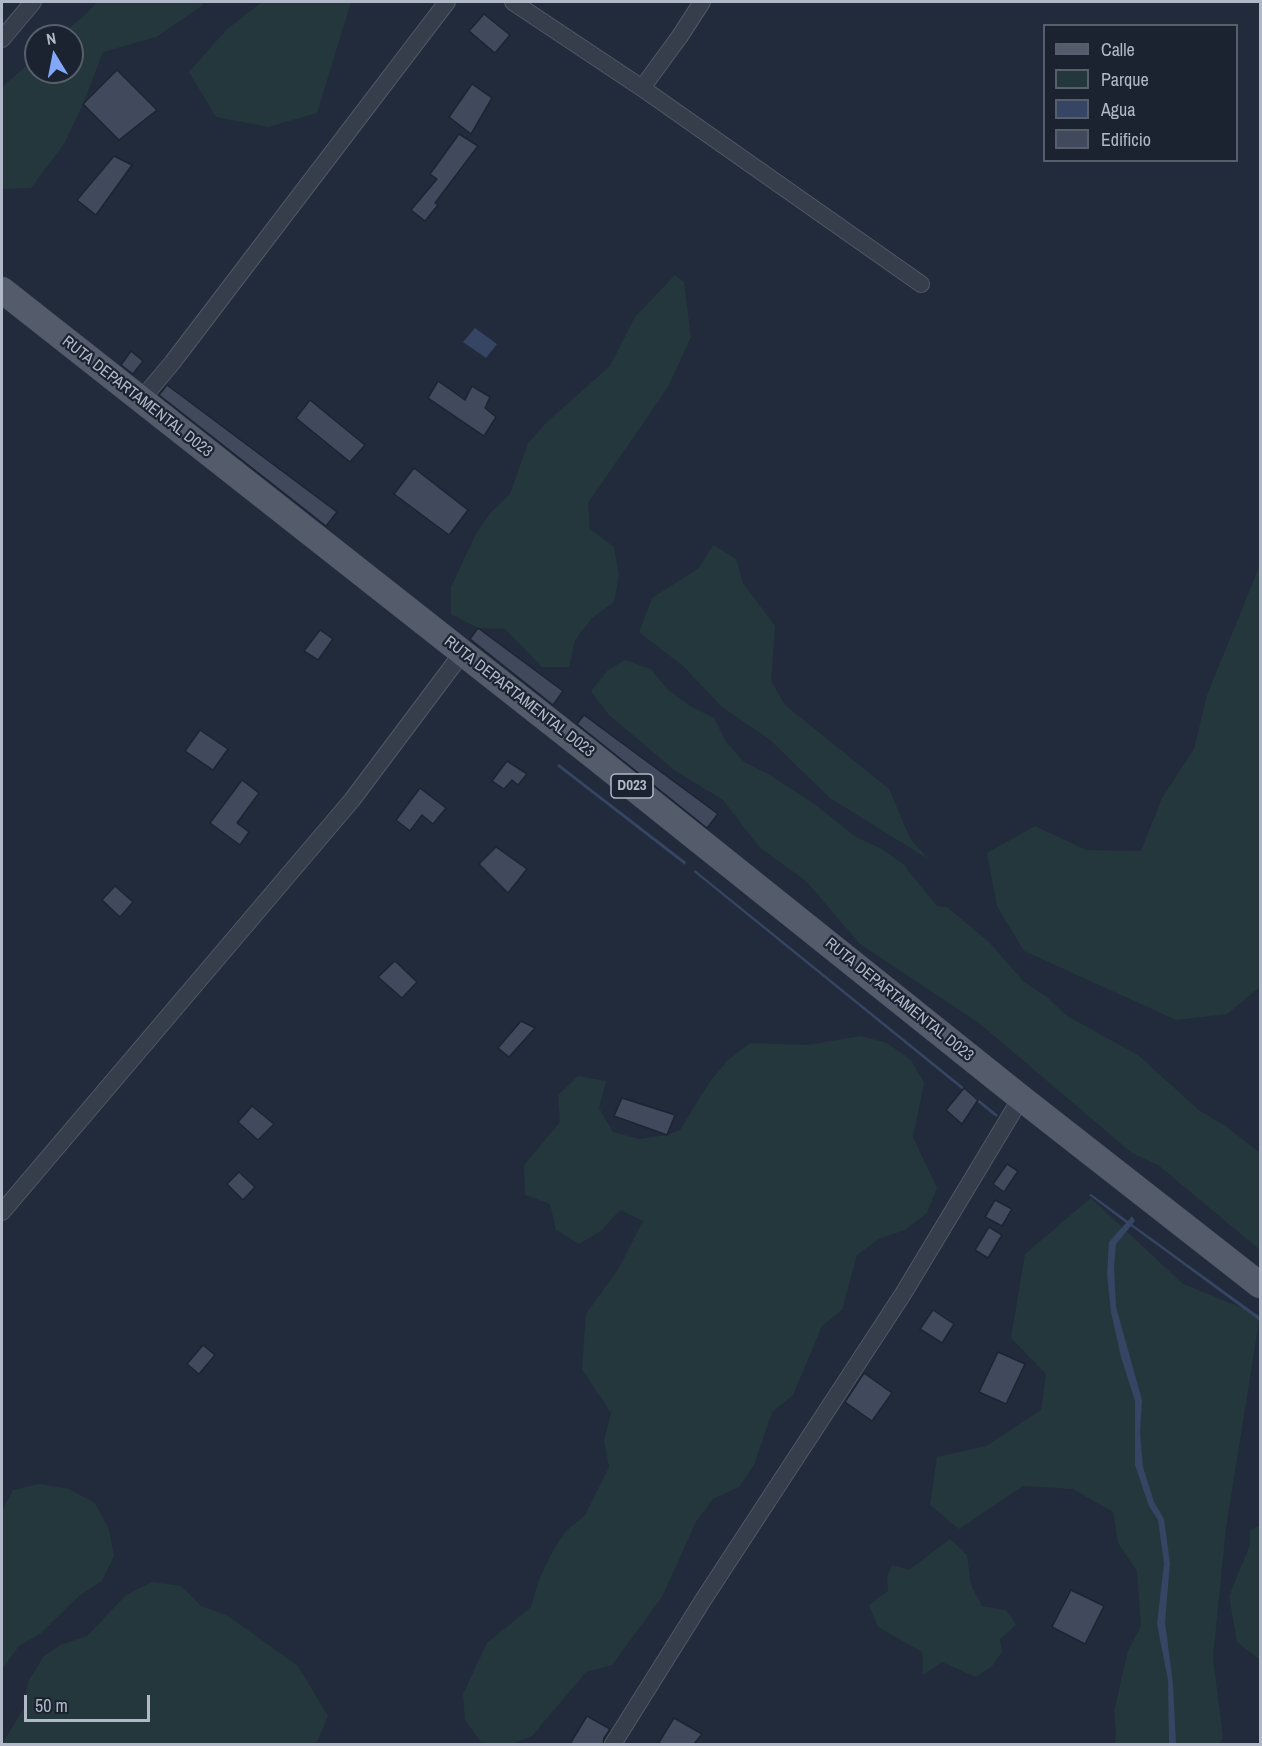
<!DOCTYPE html>
<style>
body{margin:0}
#map{position:relative;width:1262px;height:1746px;overflow:hidden;background:#222b3b;font-family:"Archivo Narrow",sans-serif}
canvas{display:block}
.frame{position:absolute;inset:0;border:3px solid #b1b8c7;pointer-events:none}
.legend{position:absolute;left:1043px;top:24px;width:195px;height:138px;box-sizing:border-box;background:#1b2230;border:2px solid #575e6c;margin:0;padding:8px 10px;list-style:none;font-size:18px;color:#b1b8c7}
.legend li{display:flex;align-items:center;gap:12px;height:30px}
.legend b{width:30px;border:2px solid #575e6c}
.north{position:absolute;left:24px;top:24px;width:60px;height:60px;box-sizing:border-box;background:#1b2230;border:2px solid #575e6c;border-radius:50%;rotate:350deg;font-size:16px;font-weight:700;line-height:24px;text-align:center;color:#b1b8c7}
.north::after{content:'';display:block;margin:auto;width:21px;height:27px;background:#84a8f9;clip-path:polygon(50% 0,100% 100%,50% 72%,0 100%)}
.scale{position:absolute;left:24px;top:1695px;width:126px;height:27px;box-sizing:border-box;border:3px solid #b1b8c7;border-top:0;padding-left:8px;font-size:18px;line-height:21px;white-space:nowrap;color:#b1b8c7;-webkit-text-stroke:4px #1b2230;paint-order:stroke}
</style>
<div id="map">
<canvas width="1262" height="1746"></canvas>
<div class="frame"></div>
<ul class="legend">
<li><b style="height:8px;background:#545c6b"></b>Calle</li>
<li><b style="height:16px;background:#24373c"></b>Parque</li>
<li><b style="height:16px;background:#354563"></b>Agua</li>
<li><b style="height:16px;background:#414a5d"></b>Edificio</li>
</ul>
<div class="north">N</div>
<div class="scale">50 m</div>
</div>
<script>
const ctx = document.querySelector('canvas').getContext('2d');
ctx.lineJoin = 'round';
function fillPath(path, color) { ctx.fillStyle = color; ctx.fill(path, 'evenodd'); }
const shape = rows => new Path2D(rows.map(r => 'M' + r).join(''));
function strokePath(path, color, width, dash) { ctx.strokeStyle = color; ctx.lineWidth = width; ctx.lineCap = dash ? 'butt' : 'round'; ctx.setLineDash(dash || []); ctx.stroke(path); }
function drawText(font, color, halo, rows, align = 'center') {
  ctx.font = font + ' "Archivo Narrow",sans-serif'; ctx.lineWidth = 4.5; ctx.setLineDash([]); ctx.textBaseline = 'middle'; ctx.strokeStyle = halo; ctx.fillStyle = color; for (const [text, x, y, turn = 0] of rows) {
    ctx.save(); ctx.translate(x, y); ctx.rotate((+turn || 0) * Math.PI / 180); ctx.textAlign = isNaN(turn) ? turn : align; if (halo) ctx.strokeText(text, 0, 0); ctx.fillText(text, 0, 0); ctx.restore();
  }
}
const green = shape([
 [97,2,205,2,200,7,156,37,103,52,83,104,64,144,31,188,2,189,2,87,36,57,36,72,72,72,72,36,60,36,86,14],
 [262,2,351,2,317,113,268,127,216,117,189,72,226,30],
 [675,275,684,282,691,337,668,387,588,503,590,529,614,547,619,575,614,602,592,618,575,640,569,667,542,667,505,629,478,628,451,614,451,587,475,536,490,513,510,494,528,443,547,422,610,366,635,317],
 [713,545,736,559,743,583,775,626,771,681,785,705,889,789,910,838,928,859,830,798,769,739,722,707,683,666,639,632,652,598,699,568],
 [1260,565,1260,987,1227,1014,1176,1020,1024,951,997,906,987,853,1035,826,1086,850,1141,851,1162,798,1194,749,1207,695],
 [625,660,651,669,668,690,690,706,714,718,726,742,744,762,768,774,813,803,856,837,880,848,903,864,937,906,947,907,989,942,1024,982,1047,997,1067,1016,1138,1055,1200,1111,1224,1125,1260,1153,1260,1250,1158,1165,1132,1153,979,1023,860,944,806,881,759,847,723,800,674,770,608,714,591,691,608,670],
 [861,1036,887,1043,911,1060,924,1083,913,1137,937,1188,927,1213,905,1230,879,1239,857,1255,842,1310,822,1326,793,1395,772,1412,754,1465,739,1487,713,1499,696,1522,662,1597,612,1665,586,1672,532,1736,512,1744,496,1744,481,1742,465,1720,463,1694,487,1643,531,1607,539,1580,550,1556,565,1532,585,1515,609,1467,604,1441,611,1413,582,1369,586,1314,619,1268,643,1221,620,1210,601,1231,579,1244,556,1230,550,1204,525,1195,524,1165,560,1122,558,1095,578,1076,606,1081,599,1108,613,1132,639,1139,667,1135,680,1130,709,1083,727,1061,750,1043,807,1045],
 [1091,1198,1183,1284,1260,1315,1226,1528,1213,1658,1223,1737,1220,1744,1115,1744,1116,1730,1114,1711,1128,1651,1141,1626,1137,1571,1118,1543,1113,1512,1073,1489,1023,1486,959,1529,930,1505,937,1457,986,1446,1041,1410,1046,1374,1011,1338,1025,1254],
 [39,1484,69,1489,95,1503,109,1529,114,1556,102,1581,80,1595,41,1633,19,1646,3,1668,2,1674,2,1511,13,1490],
 [1260,1525,1260,1660,1237,1642,1229,1596,1250,1545,1250,1531],
 [950,1539,967,1555,971,1585,982,1606,1006,1610,1016,1625,1000,1639,1002,1652,992,1666,976,1677,942,1662,923,1675,922,1652,878,1627,869,1605,888,1591,887,1577,892,1565,909,1570],
 [152,1582,181,1586,201,1606,228,1616,298,1666,328,1716,317,1742,307,1744,2,1744,24,1708,28,1682,43,1657,60,1645,87,1636,126,1595]
]);
const water = shape([
 [475,328,497,344,486,358,463,342],
 [559,764,686,862,685,865,557,766],
 [695,870,998,1115,996,1117,694,872],
 [1091,1194,1128,1221,1132,1216,1135,1221,1132,1224,1260,1317,1260,1321,1131,1226,1116,1244,1114,1267,1116,1307,1142,1400,1140,1433,1143,1467,1154,1502,1164,1519,1170,1563,1165,1622,1173,1684,1176,1744,1169,1744,1168,1680,1157,1624,1164,1563,1158,1520,1149,1506,1135,1465,1135,1401,1121,1357,1111,1312,1107,1274,1109,1242,1126,1223,1089,1195]
]);
const building = shape([
 [484,14,510,35,495,53,469,31,484,14],
 [117,70,157,110,119,140,83,104,117,70],
 [472,84,492,98,471,134,449,117,472,84],
 [459,134,478,146,435,203,438,205,425,221,411,210,437,179,430,174,459,134],
 [114,156,132,165,96,215,77,200,114,156],
 [131,351,143,361,133,374,121,365,131,351],
 [438,381,465,400,472,386,490,397,485,408,496,417,484,436,428,398,438,381],
 [167,385,337,512,326,526,159,395,167,385],
 [310,400,365,445,350,462,296,418,310,400],
 [414,468,468,510,449,535,394,494,414,468],
 [478,628,563,691,553,705,470,639,478,628],
 [320,630,333,639,318,660,304,651,320,630],
 [584,715,718,814,707,828,577,724,584,715],
 [200,730,228,749,213,770,185,751,200,730],
 [507,761,527,774,518,785,512,780,504,789,492,781,507,761],
 [242,780,259,793,237,823,249,832,240,845,210,823,242,780],
 [420,788,446,808,433,824,422,815,410,831,396,820,420,788],
 [496,847,527,869,508,893,479,864,496,847],
 [115,886,133,902,120,917,102,900,115,886],
 [395,961,417,982,402,998,378,977,395,961],
 [521,1021,535,1028,509,1057,498,1048,521,1021],
 [964,1088,978,1100,962,1124,946,1110,964,1088],
 [622,1098,675,1115,667,1135,614,1116,622,1098],
 [252,1106,274,1124,258,1140,238,1122,252,1106],
 [1007,1164,1018,1171,1004,1192,993,1184,1007,1164],
 [239,1172,255,1187,243,1200,227,1184,239,1172],
 [995,1200,1012,1209,1002,1226,985,1217,995,1200],
 [989,1227,1002,1235,988,1258,975,1250,989,1227],
 [933,1310,954,1324,942,1343,920,1329,933,1310],
 [203,1345,215,1355,199,1374,187,1364,203,1345],
 [998,1352,1025,1364,1006,1404,979,1392,998,1352],
 [864,1373,892,1393,872,1421,845,1402,864,1373],
 [1071,1590,1104,1606,1085,1644,1052,1627,1071,1590],
 [587,1716,610,1729,604,1738,603,1744,570,1744,587,1716],
 [674,1718,702,1734,694,1744,658,1744,674,1718]
]);
const minor = shape([
 [513,2,642,88,680,36,702,2],
 [2,39,33,2],
 [642,88,921,284],
 [141,400,172,363,447,2],
 [2,1212,352,800,463,652],
 [613,1744,705,1597,903,1294,1021,1098]
]);
const primary = shape([
 [2,290,595,757,1021,1098,1260,1285]
]);
const shields = [
 [632,786,42]
];
const shieldNames = [
 ["D023",632,786]
];
const streetNames = [
 ["RUTA DEPARTAMENTAL D023",137,397,38],
 ["RUTA DEPARTAMENTAL D023",519,697,38],
 ["RUTA DEPARTAMENTAL D023",899,1000,39]
];
fillPath(green, '#24373c');
fillPath(water, '#354563');
fillPath(building, '#414a5d');
strokePath(building, '#1d2432', 1.5);
strokePath(minor, '#515866', 18);
strokePath(primary, '#3f4654', 27);
strokePath(minor, '#363d4b', 16);
strokePath(primary, '#545c6b', 26);
for (const [x, y, w] of shields) { const box = new Path2D(); box.roundRect(x - w / 2, y - 12, w, 24, 4.5); ctx.fillStyle = '#1b2230'; ctx.fill(box); strokePath(box, '#b1b8c7', 1.5); }
drawText('bold 15px', '#b1b8c7', null, shieldNames);
drawText('16px', '#b1b8c7', '#1b2230', streetNames);
</script>
